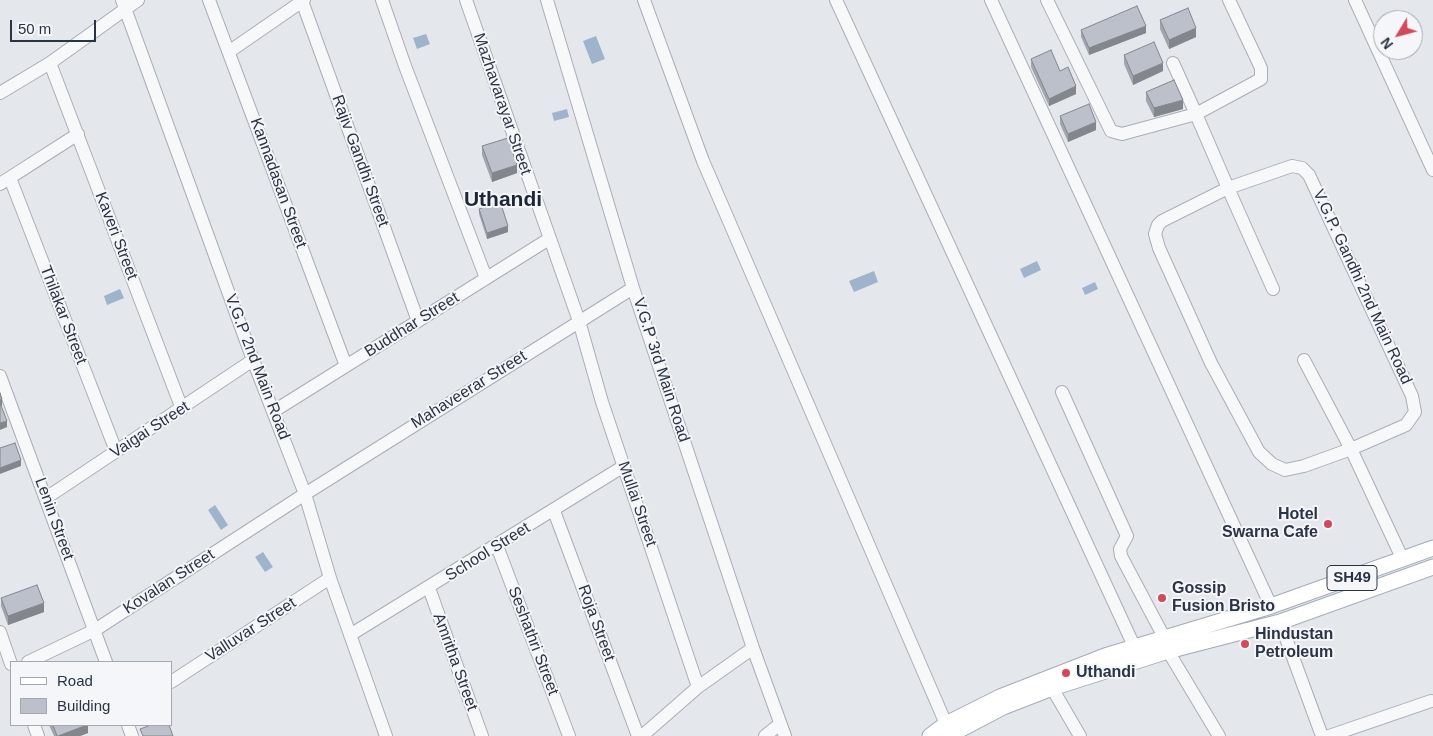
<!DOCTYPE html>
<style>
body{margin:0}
#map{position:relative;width:1433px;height:736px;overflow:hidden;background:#e4e7ec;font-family:Helvetica,sans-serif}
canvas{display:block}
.legend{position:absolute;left:10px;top:661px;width:162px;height:65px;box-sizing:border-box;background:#f4f6f9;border:1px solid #a4a8b1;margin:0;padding:6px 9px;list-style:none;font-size:15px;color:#2b3445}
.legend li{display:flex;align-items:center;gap:10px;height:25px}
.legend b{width:25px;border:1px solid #a4a8b1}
.north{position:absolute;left:1373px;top:10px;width:50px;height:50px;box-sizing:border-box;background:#f4f6f9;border:1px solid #a4a8b1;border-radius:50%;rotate:233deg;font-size:14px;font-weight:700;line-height:20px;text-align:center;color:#2b3445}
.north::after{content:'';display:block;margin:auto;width:18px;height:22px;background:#d1495b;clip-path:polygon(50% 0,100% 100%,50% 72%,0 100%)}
.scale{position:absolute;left:10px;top:20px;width:86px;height:22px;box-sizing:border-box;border:2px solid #2b3445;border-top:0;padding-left:6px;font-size:15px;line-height:18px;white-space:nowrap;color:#2b3445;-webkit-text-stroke:4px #f4f6f9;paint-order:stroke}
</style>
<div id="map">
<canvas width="1433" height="736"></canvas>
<ul class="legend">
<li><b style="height:6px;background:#fff"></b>Road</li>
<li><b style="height:14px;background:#bbc0ca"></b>Building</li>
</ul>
<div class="north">N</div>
<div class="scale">50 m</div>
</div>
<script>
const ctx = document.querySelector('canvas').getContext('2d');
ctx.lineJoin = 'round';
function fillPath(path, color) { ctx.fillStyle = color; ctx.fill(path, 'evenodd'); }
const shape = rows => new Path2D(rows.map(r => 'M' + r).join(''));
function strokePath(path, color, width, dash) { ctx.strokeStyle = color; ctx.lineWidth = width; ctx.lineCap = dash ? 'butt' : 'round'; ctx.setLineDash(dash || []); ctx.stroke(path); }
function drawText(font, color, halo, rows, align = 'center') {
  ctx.font = font + ' Helvetica,sans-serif'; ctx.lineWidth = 4; ctx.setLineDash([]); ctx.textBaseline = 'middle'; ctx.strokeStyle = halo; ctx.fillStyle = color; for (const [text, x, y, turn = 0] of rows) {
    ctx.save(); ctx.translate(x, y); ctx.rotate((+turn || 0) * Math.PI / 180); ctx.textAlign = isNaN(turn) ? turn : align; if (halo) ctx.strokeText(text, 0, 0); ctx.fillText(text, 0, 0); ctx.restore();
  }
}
const water = shape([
 [426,34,430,44,417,49,413,38],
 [596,36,605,59,592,64,583,41],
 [567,109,569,117,554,121,552,113],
 [1037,261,1041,270,1024,278,1020,269],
 [874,271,878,282,854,292,849,281],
 [1095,282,1098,289,1085,295,1082,288],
 [120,289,124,298,107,305,104,296],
 [215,505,228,525,221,530,208,510],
 [263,552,273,567,265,572,255,557]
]);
const minor = shape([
 [122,0,253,360,305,494,330,578,386,736],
 [209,0,346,366],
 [382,0,405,66,486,278],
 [466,0,579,321,602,402,698,687],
 [547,0,633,288,753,648,785,736],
 [644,0,703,161,946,724],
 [836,0,1134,646],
 [991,0,1271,606],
 [1047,0,1111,131,1122,134,1196,114,1228,188,1162,221,1158,225,1155,234,1159,248,1211,363,1259,452,1272,464,1285,470,1304,466,1351,449,1403,560],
 [1355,0,1433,170],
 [302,1,418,321],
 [230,51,304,0],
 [50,63,182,409],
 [1173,63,1196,114,1261,79,1261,68,1229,0],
 [0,93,50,63,138,0],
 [10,178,116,451],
 [0,184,78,134],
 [1273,289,1228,188,1292,166,1302,168,1309,175,1412,396,1415,412,1406,425,1351,449,1304,360],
 [0,376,106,662],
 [1062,392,1127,536,1120,549,1121,556,1165,639],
 [274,411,549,239],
 [46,498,253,360],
 [554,511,638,736],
 [497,546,569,736],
 [429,588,482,736],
 [1280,622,1322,736],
 [0,632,11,664],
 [350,635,624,466],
 [1168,651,1219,736],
 [28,662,95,630,305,494,633,288],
 [171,682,330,578],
 [1052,688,1080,736],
 [34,725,38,736],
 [128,725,132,736],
 [642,736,698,687,753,648],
 [765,736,780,724],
 [1329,736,1431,701]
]);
const major = shape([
 [930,736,946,724,1000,697,1105,656,1271,606,1433,548],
 [948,736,1003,707,1052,688,1168,651,1280,622,1433,567]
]);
const wall = shape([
 [1160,20,1196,37,1169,49,1160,29],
 [1081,30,1146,33,1089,55,1081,37],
 [1124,55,1163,71,1133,85,1124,64],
 [1031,59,1060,71,1076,94,1049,106,1031,67],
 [1146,92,1183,109,1154,117,1146,101],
 [1060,116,1096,130,1068,142,1060,124],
 [482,146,517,173,492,182,482,155],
 [479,209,508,232,487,239,479,214],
 [1,598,44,612,8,625,1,606],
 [49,725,88,725,88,733,80,736,54,736]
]);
const shadedWall = shape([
 [1146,26,1146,33,1089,55,1089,48],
 [1196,28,1196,37,1169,49,1169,40],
 [1163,63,1163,71,1133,85,1133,76],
 [1076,86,1076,94,1049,106,1049,99],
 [1183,100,1183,109,1154,117,1154,108],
 [1096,122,1096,130,1068,142,1068,134],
 [517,165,517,173,492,182,492,173],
 [508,226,508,232,487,239,487,233],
 [2,399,2,406,0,406,0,400],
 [7,421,7,427,0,430,0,423],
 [21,460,21,466,0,474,0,468],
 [44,603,44,612,8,625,8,616],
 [87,725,88,725,88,733,80,736,58,736]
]);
const building = shape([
 [1137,6,1146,26,1089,48,1081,30,1137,6],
 [1188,8,1196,28,1169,40,1160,20,1188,8],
 [1154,42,1163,63,1133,76,1124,55,1154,42],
 [1051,50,1060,71,1068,67,1076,86,1049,99,1031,59,1051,50],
 [1174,80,1183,100,1154,108,1146,92,1174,80],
 [1089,104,1096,122,1068,134,1060,116,1089,104],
 [508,138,517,165,492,173,482,146,508,138],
 [500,201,508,226,487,233,479,209,500,201],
 [0,393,2,399,0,400,0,393],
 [0,403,7,421,0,423,0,403],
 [15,443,21,460,0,468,0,448,15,443],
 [37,585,44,603,8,616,1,598,37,585],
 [53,725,87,725,58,736,57,736,53,725],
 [151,725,169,725,173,736,143,736,140,729,151,725]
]);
const markers = [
 [1328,524,5,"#d1495b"],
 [1162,598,5,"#d1495b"],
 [1245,644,5,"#d1495b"],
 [1066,673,5,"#d1495b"]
];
const shields = [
 [1352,578,50]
];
const shieldNames = [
 ["SH49",1352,578]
];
const streetNames = [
 ["Mazhavarayar Street",502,104,71],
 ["Rajiv Gandhi Street",360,161,70],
 ["Kannadasan Street",278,183,70],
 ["Kaveri Street",116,236,69],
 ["V.G.P. Gandhi 2nd Main Road",1362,287,65],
 ["Thilakar Street",63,315,69],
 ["Buddhar Street",412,325,-32],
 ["V.G.P 2nd Main Road",257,367,69],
 ["V.G.P 3rd Main Road",661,370,72],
 ["Mahaveerar Street",469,390,-32],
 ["Vaigai Street",150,430,-33],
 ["Mullai Street",637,504,71],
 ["Lenin Street",54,519,70],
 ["School Street",488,552,-32],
 ["Kovalan Street",169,582,-33],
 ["Roja Street",596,623,70],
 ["Valluvar Street",251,630,-33],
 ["Seshathri Street",533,641,69],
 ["Amritha Street",455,662,70]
];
const poiNames = [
 ["Hotel",1318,515,"right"],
 ["Swarna Cafe",1318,533,"right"],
 ["Gossip",1172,589],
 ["Fusion Bristo",1172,607],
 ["Hindustan",1255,635],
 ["Petroleum",1255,653],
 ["Uthandi",1076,673]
];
const districtNames = [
 ["Uthandi",503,200]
];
fillPath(water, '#9fb4cc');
strokePath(minor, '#a9aeb7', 14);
strokePath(major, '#a3abb8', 17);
strokePath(minor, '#f7f8fa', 12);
strokePath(major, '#fff', 15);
fillPath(wall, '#a1a5ae');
fillPath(shadedWall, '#83868d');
fillPath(building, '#bbc0ca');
strokePath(building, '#83868d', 1);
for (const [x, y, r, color] of markers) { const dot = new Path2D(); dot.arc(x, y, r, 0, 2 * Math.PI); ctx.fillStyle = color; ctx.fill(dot); strokePath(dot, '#f4f6f9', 2); }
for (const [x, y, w] of shields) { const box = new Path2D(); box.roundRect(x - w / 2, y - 12.5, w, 25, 4); ctx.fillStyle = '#f4f6f9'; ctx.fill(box); strokePath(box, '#2b3445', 1); }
drawText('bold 15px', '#2b3445', null, shieldNames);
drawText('16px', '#2b3445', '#f4f6f9', streetNames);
drawText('bold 16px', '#2b3445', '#f4f6f9', poiNames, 'left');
drawText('bold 21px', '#1d2536', '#f4f6f9', districtNames);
</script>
